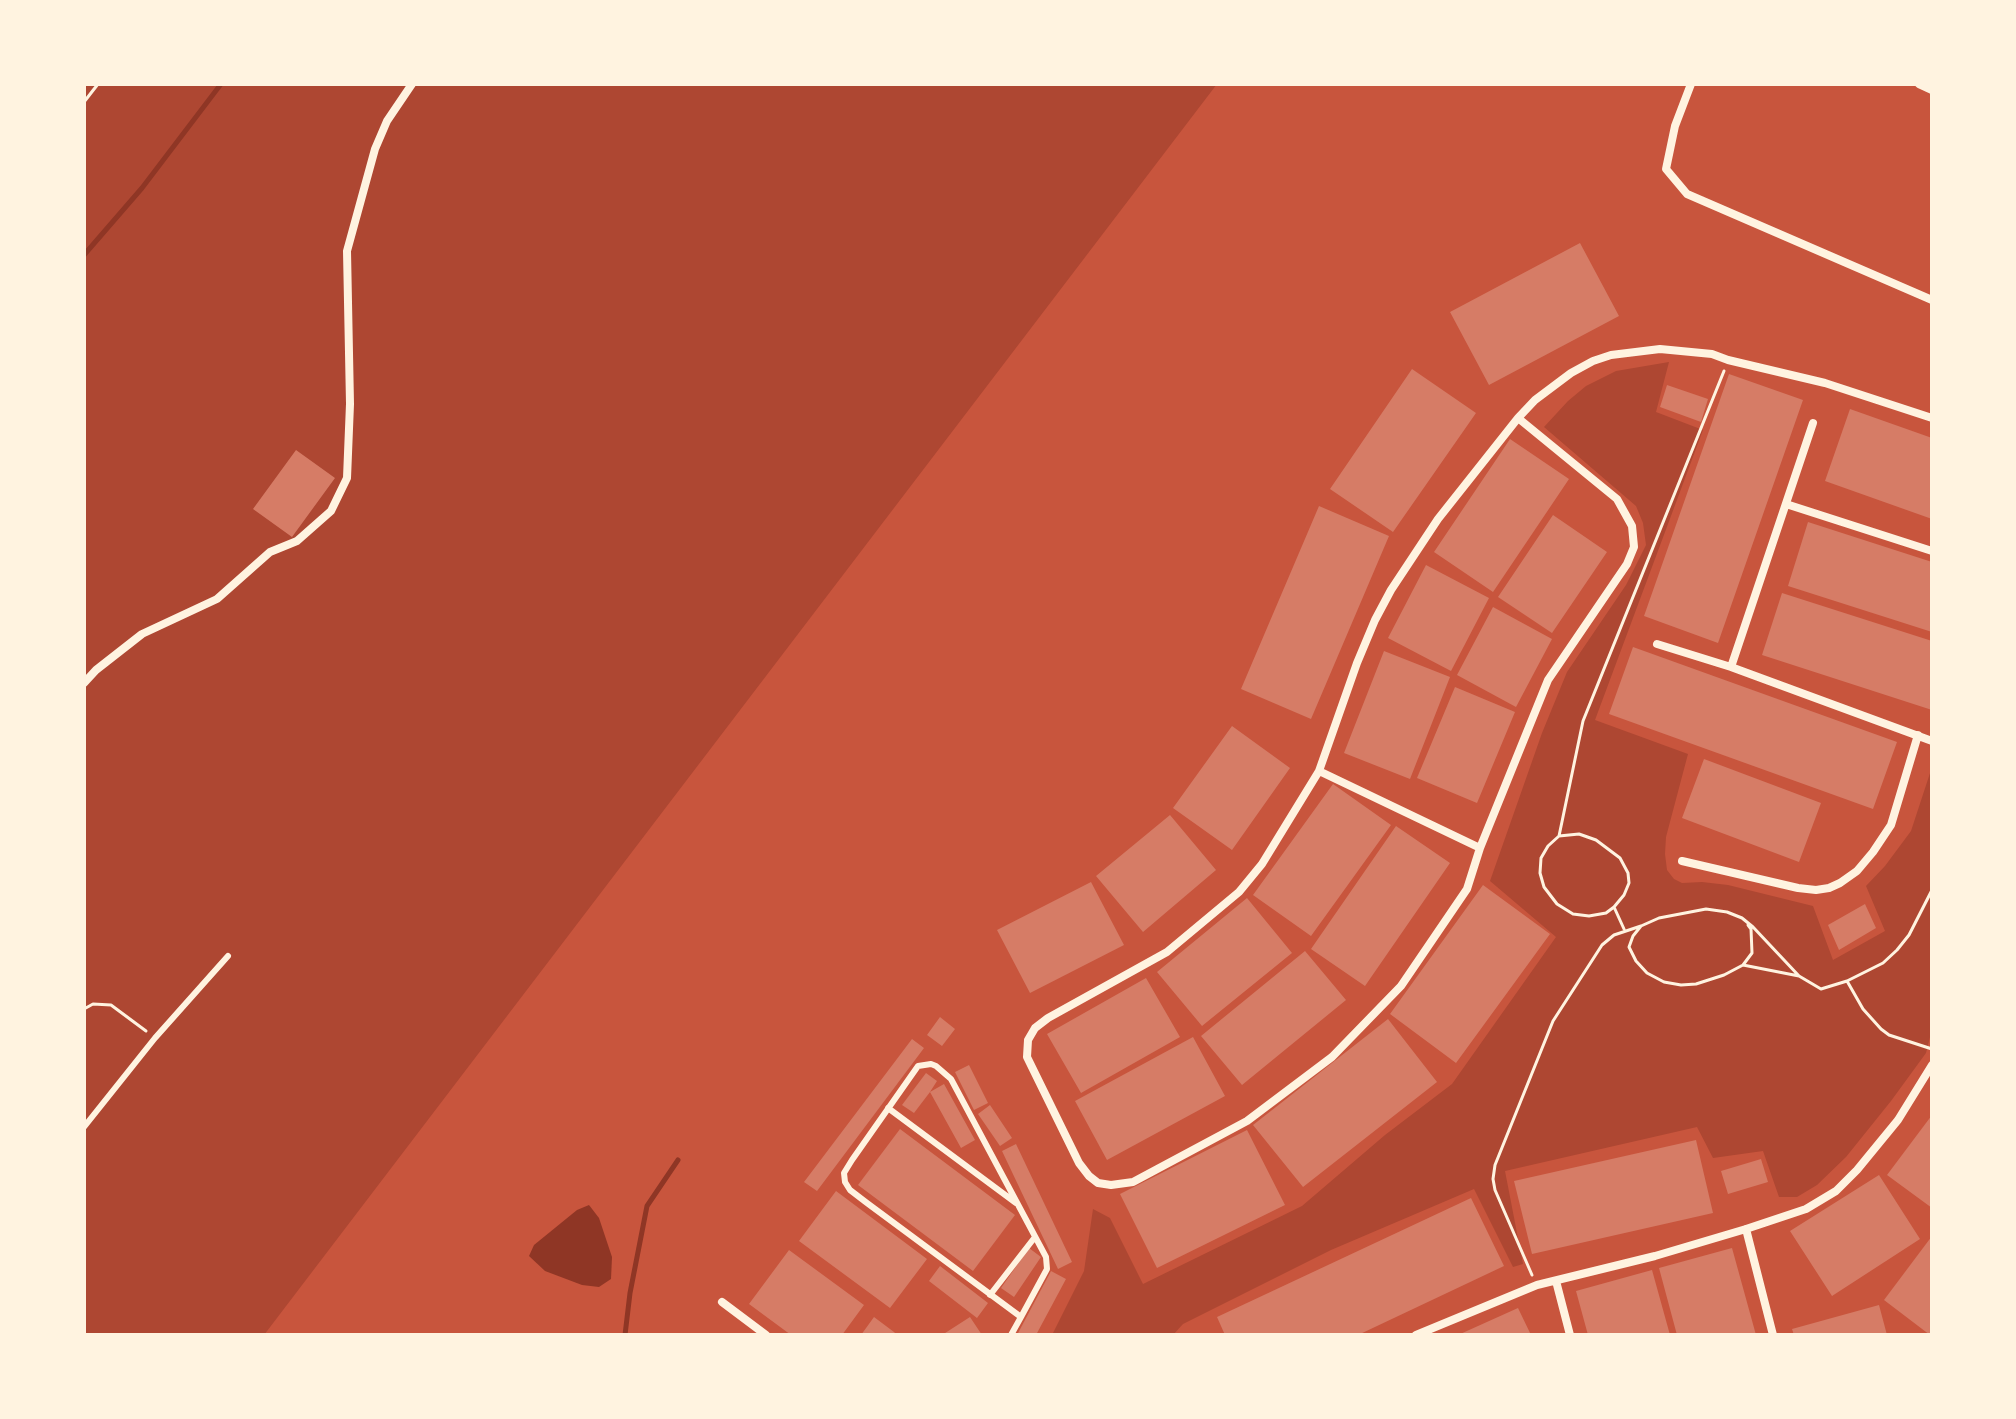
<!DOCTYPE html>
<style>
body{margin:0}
#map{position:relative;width:2016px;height:1419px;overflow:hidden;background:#c8553d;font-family:"Source Serif 4",serif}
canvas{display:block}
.frame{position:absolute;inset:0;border:86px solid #fff3e0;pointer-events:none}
</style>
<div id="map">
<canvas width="2016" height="1419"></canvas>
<div class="frame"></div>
</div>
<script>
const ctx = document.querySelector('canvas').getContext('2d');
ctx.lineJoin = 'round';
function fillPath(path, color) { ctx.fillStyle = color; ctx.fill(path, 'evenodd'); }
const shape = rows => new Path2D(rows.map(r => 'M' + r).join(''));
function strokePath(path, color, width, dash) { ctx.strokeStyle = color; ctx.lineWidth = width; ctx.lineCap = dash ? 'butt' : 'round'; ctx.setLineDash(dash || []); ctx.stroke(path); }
const green = shape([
 [84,84,1217,84,264,1335,84,1335],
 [1669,362,1656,412,1703,430,1595,720,1688,754,1666,837,1665,854,1667,870,1674,879,1682,883,1702,882,1728,885,1813,906,1833,960,1885,931,1866,886,1885,866,1911,831,1932,767,1932,1029,1926,1053,1891,1101,1846,1157,1817,1185,1797,1197,1779,1197,1763,1151,1713,1158,1697,1127,1505,1171,1523,1264,1513,1267,1474,1189,1331,1250,1183,1324,1173,1335,1052,1335,1084,1271,1093,1209,1110,1218,1143,1284,1302,1206,1385,1135,1452,1084,1556,937,1490,881,1542,733,1567,672,1626,585,1646,545,1643,523,1636,506,1544,427,1568,401,1586,386,1616,371]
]);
const water = shape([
 [589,1205,599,1218,612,1257,611,1279,599,1287,582,1285,545,1271,529,1256,534,1245,577,1210]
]);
const stream = shape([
 [84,255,142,188,221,84],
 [625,1335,630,1293,647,1206,678,1160]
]);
const building = shape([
 [1580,243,1619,316,1489,385,1450,312],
 [1412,369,1476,413,1393,532,1330,489],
 [1729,374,1803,400,1718,643,1644,616],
 [1667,385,1708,399,1701,422,1660,407],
 [1850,409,1932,438,1932,519,1825,481],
 [1510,439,1569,479,1493,592,1434,552],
 [296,450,335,478,292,537,253,509],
 [1319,506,1389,536,1311,719,1241,689],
 [1553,515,1607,552,1552,633,1498,597],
 [1808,522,1932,562,1932,632,1788,586],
 [1426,565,1489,598,1451,671,1388,638],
 [1782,593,1932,641,1932,710,1762,655],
 [1493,607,1552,639,1516,707,1457,675],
 [1633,647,1897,742,1873,809,1609,714],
 [1384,651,1450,677,1410,779,1344,753],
 [1455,687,1515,712,1477,803,1417,778],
 [1232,726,1290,768,1232,850,1173,808],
 [1704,759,1821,803,1799,862,1682,818],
 [1333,784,1391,825,1311,936,1253,895],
 [1170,815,1216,870,1143,932,1096,876],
 [1396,826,1450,863,1365,986,1311,949],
 [1091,882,1124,945,1030,993,997,930],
 [1483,885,1550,934,1456,1063,1390,1014],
 [1247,898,1292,953,1202,1026,1157,972],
 [1865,904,1876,928,1839,950,1828,925],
 [1305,951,1346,1000,1242,1085,1201,1036],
 [1146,978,1180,1037,1081,1093,1047,1034],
 [940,1017,955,1029,942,1046,927,1035],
 [1388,1019,1437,1082,1303,1187,1253,1125],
 [1193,1037,1225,1096,1107,1160,1075,1101],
 [912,1039,924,1048,817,1191,804,1182],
 [969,1065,988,1103,974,1110,955,1072],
 [926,1073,937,1081,930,1092,944,1084,975,1140,961,1148,930,1092,914,1113,902,1105],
 [990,1105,1012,1138,1000,1146,978,1114],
 [1932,1115,1932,1208,1887,1175],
 [900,1129,1015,1215,973,1271,858,1185],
 [1247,1130,1285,1205,1157,1268,1120,1194],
 [1696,1140,1713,1213,1532,1254,1514,1181],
 [1016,1144,1072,1262,1058,1269,1002,1151],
 [1761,1159,1768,1182,1728,1194,1721,1171],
 [1879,1175,1920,1239,1832,1296,1790,1231],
 [836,1191,927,1259,890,1308,799,1241],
 [1471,1198,1504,1266,1358,1335,1225,1335,1217,1317],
 [1932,1236,1932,1335,1930,1335,1884,1300],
 [1029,1248,1041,1257,1014,1297,1001,1288],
 [1732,1248,1756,1335,1677,1335,1659,1268],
 [789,1250,864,1305,842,1335,791,1335,749,1304],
 [940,1266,988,1303,977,1318,929,1281],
 [1652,1270,1670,1335,1588,1335,1576,1291],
 [1051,1271,1066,1279,1036,1335,1017,1335],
 [1879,1305,1887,1335,1794,1335,1792,1329],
 [1518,1308,1531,1335,1458,1335],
 [874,1317,894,1332,897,1335,861,1335],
 [970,1317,982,1335,942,1335]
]);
const path = shape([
 [84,102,98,84],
 [1559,836,1548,846,1541,858,1540,873,1544,887,1557,904,1573,914,1589,916,1606,913,1614,907,1624,895,1629,883,1628,873,1620,858,1596,840,1579,834,1559,836,1583,721,1724,371],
 [1614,907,1624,929],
 [1743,965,1752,953,1751,929,1748,925],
 [1799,976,1753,927,1742,918,1727,912,1706,909,1659,918,1641,926,1633,936,1629,947,1636,961,1647,973,1664,982,1681,985,1696,984,1724,975,1743,965,1799,976,1821,989,1847,981,1883,963,1897,950,1909,935,1932,890],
 [1847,981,1863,1009,1881,1029,1889,1035,1932,1049],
 [84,1009,93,1004,111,1005,146,1031],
 [1532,1275,1495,1190,1493,1179,1495,1165,1553,1021,1602,945,1614,935,1641,926]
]);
const service = shape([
 [888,1108,1016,1203],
 [84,1127,155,1038,228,956],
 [990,1295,1035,1237],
 [1011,1335,1021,1317,1047,1269,1046,1257,951,1079,936,1066,931,1064,918,1066,852,1160,844,1173,845,1182,850,1190,867,1203,1021,1317]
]);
const minor = shape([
 [1691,84,1675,126,1666,169,1687,194,1932,300],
 [1919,84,1932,90],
 [1518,418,1617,499,1632,526,1634,547,1627,564,1548,680,1480,848,1467,889,1401,986,1332,1057,1247,1121,1133,1182,1111,1185,1098,1183,1089,1176,1079,1163,1027,1057,1028,1040,1035,1028,1048,1018,1167,952,1239,892,1262,864,1319,771,1357,663,1375,620,1391,590,1438,519,1518,418,1535,400,1571,373,1593,361,1611,355,1660,349,1712,354,1728,360,1825,383,1932,418],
 [1786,504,1932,551],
 [1657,644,1731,667,1932,741],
 [1731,667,1813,423],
 [84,683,96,670,142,634,217,599,270,552,297,541,331,511,347,478,350,404,347,251,375,149,387,121,412,84],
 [1319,771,1480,848],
 [1682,861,1798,888,1816,890,1829,888,1840,883,1857,871,1873,852,1891,825,1918,735],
 [1746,1229,1773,1335],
 [1556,1281,1570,1335],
 [722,1302,766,1335],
 [1416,1335,1537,1285,1655,1256,1746,1229,1806,1209,1836,1191,1857,1170,1898,1120,1932,1065]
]);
fillPath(green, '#ae4732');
fillPath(water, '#8f3625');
strokePath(stream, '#8f3625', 5);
fillPath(building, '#d67c66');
strokePath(path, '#fff3e0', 3);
strokePath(service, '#fff3e0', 6);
strokePath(minor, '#fff3e0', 8);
</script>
